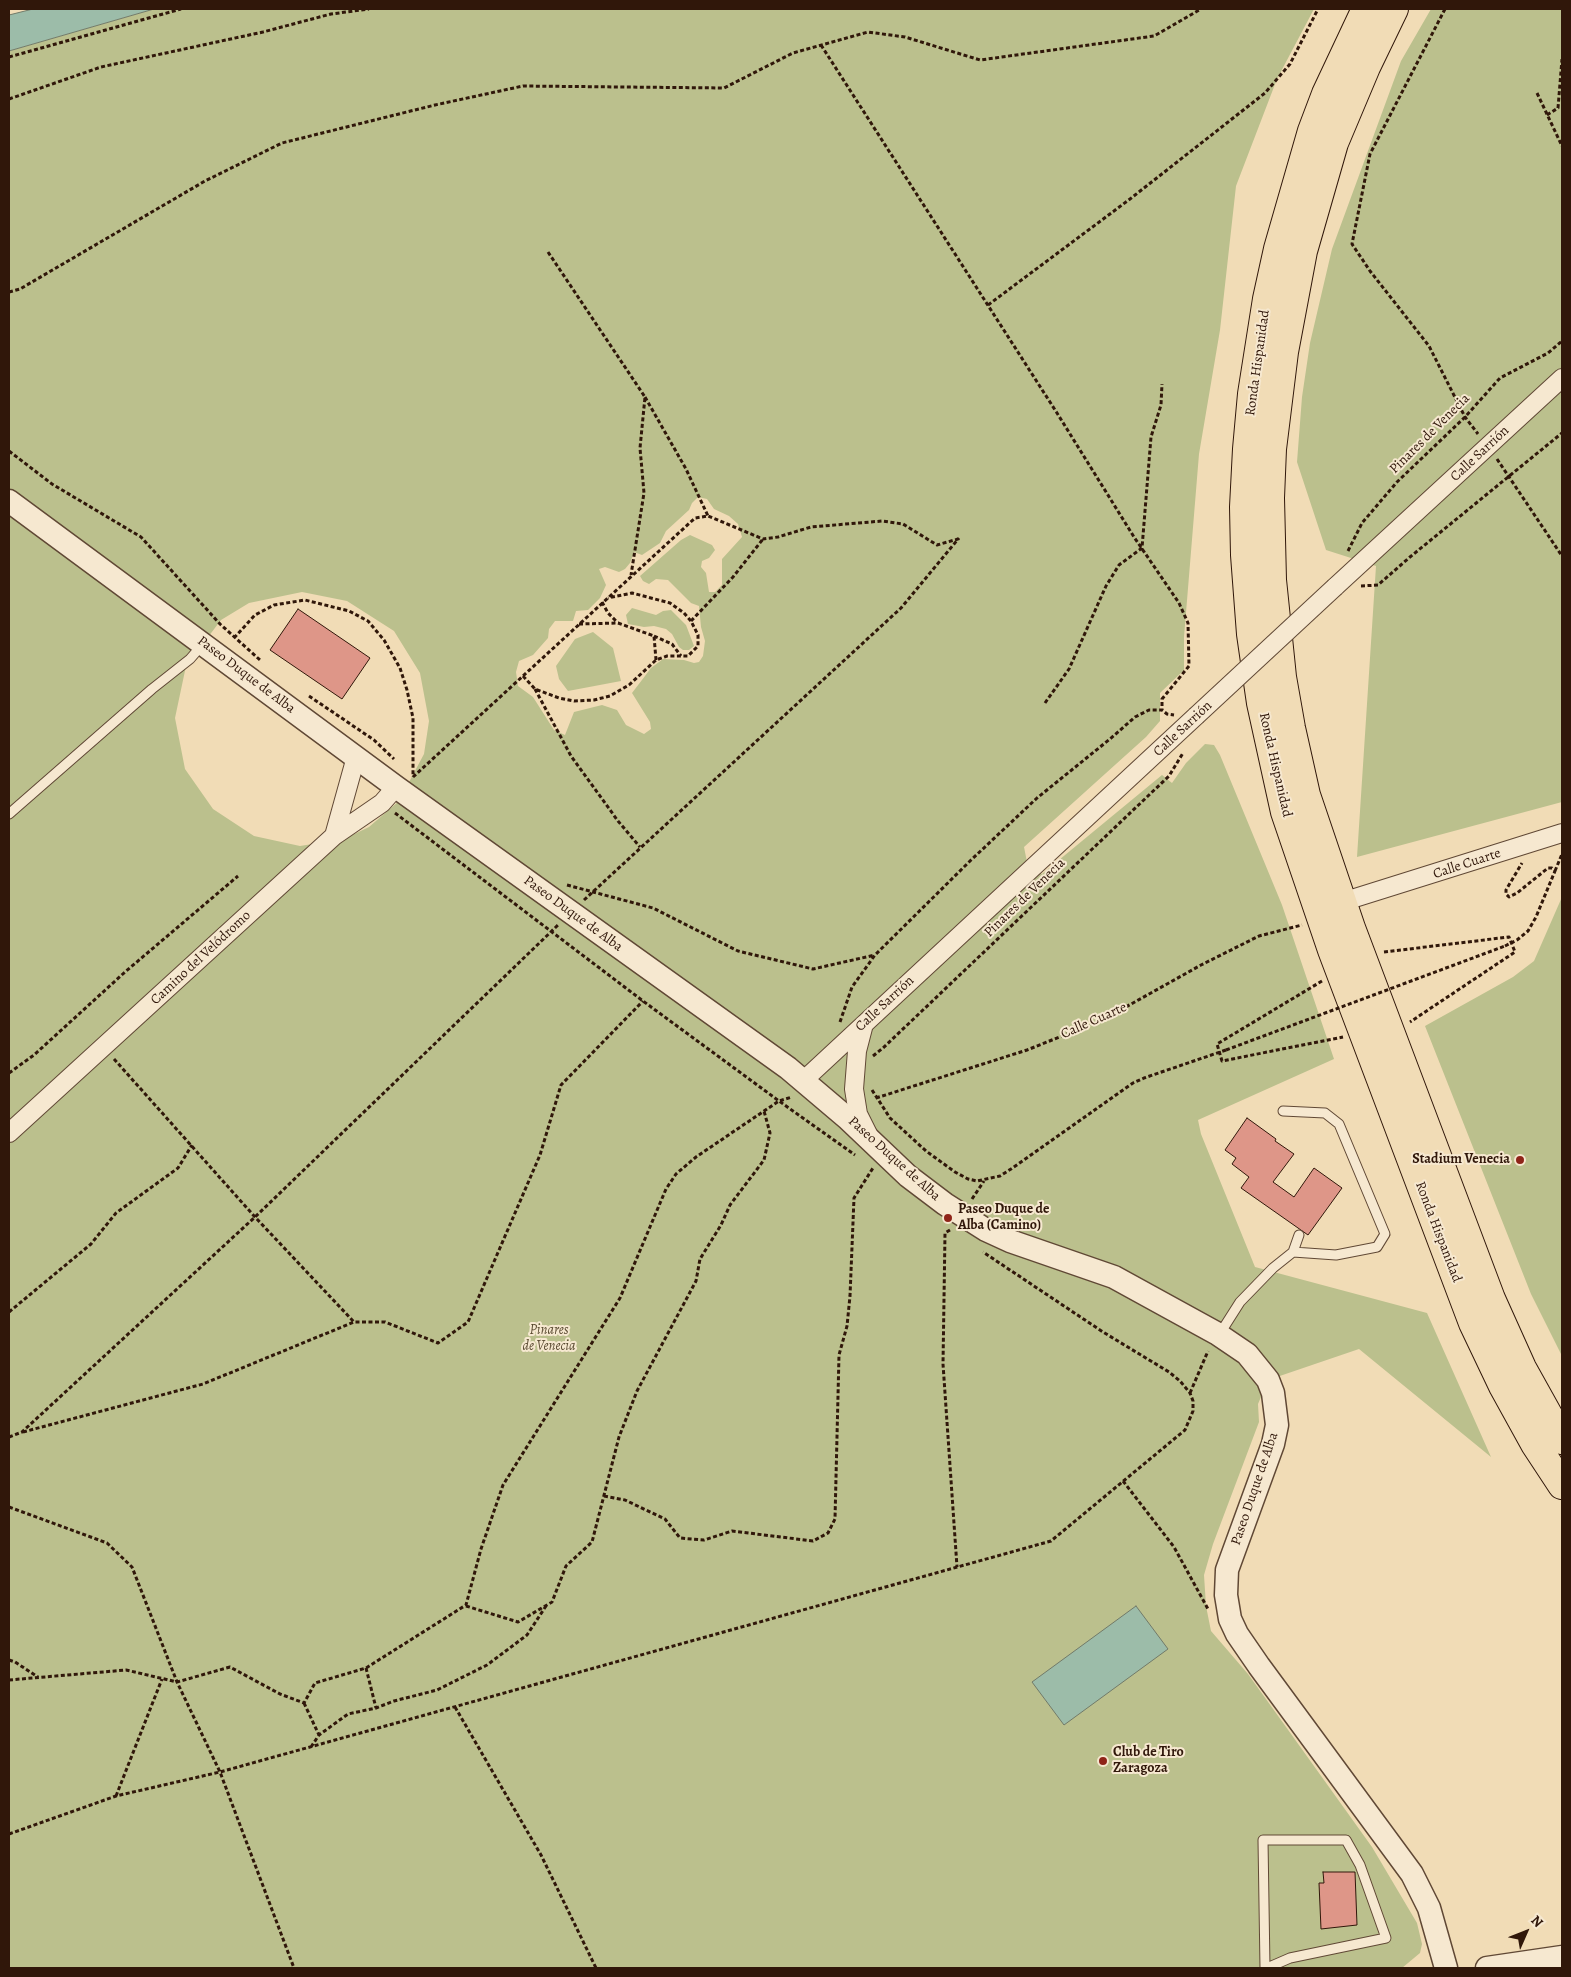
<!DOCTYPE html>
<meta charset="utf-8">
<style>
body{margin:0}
#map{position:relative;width:1571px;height:1977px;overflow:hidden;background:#f1dcb6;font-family:Alegreya,serif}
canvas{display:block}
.frame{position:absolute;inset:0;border:10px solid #30170a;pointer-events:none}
.north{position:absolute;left:1501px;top:1907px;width:50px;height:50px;-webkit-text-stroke:4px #f6e8d0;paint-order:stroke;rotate:46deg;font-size:14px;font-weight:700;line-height:20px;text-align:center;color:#30170a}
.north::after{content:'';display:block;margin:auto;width:18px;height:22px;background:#30170a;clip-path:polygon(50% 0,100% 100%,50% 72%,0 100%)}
</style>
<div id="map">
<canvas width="1571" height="1977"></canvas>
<div class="frame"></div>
<div class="north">N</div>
</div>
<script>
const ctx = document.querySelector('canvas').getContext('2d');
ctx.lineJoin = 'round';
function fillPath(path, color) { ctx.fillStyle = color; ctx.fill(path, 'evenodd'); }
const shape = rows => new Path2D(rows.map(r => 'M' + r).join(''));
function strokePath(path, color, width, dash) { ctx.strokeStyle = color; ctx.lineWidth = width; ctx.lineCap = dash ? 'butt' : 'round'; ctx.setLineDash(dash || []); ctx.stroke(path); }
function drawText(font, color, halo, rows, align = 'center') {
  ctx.font = font + ' Alegreya,serif'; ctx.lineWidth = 4; ctx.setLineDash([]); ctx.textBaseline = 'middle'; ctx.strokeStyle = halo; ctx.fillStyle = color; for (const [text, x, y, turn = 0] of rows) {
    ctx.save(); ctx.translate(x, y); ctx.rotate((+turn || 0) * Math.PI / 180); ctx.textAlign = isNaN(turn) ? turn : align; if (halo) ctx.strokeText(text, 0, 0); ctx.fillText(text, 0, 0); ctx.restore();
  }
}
const green = shape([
 [154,9,1314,9,1277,79,1236,186,1220,330,1199,454,1184,637,1184,670,1160,693,1160,721,1146,737,1024,847,1028,867,1042,874,1162,775,1172,783,1186,763,1205,744,1214,745,1220,755,1282,905,1334,1059,1198,1120,1201,1134,1255,1267,1427,1313,1491,1457,1359,1349,1268,1380,1258,1404,1259,1422,1213,1544,1204,1575,1206,1606,1211,1631,1248,1674,1372,1847,1417,1923,1422,1944,1420,1953,1402,1968,9,1968,9,51],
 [698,497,707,499,714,509,729,516,738,524,742,537,722,559,722,585,715,592,709,592,706,573,701,567,702,561,709,558,715,550,712,545,690,535,681,540,640,576,643,581,649,584,656,579,668,580,691,603,699,606,701,627,705,641,703,656,699,662,694,663,684,660,663,659,651,668,645,676,632,693,650,722,651,729,644,734,626,725,617,710,602,705,574,712,565,735,554,730,533,697,518,686,516,672,519,661,533,655,548,638,549,629,555,621,573,621,576,611,588,610,600,598,606,585,599,569,605,567,619,572,625,569,630,563,634,552,642,555,660,543,666,531,689,510,692,503],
 [302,592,347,601,394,631,420,673,429,721,424,754,399,801,369,827,344,839,300,846,254,836,213,809,185,769,175,718,186,666,221,620,249,603],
 [1431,9,1562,9,1562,802,1357,857,1376,566,1326,550,1297,462,1302,397,1310,343,1332,249,1401,61],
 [632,608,656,615,663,611,671,610,686,625,694,646,689,650,683,650,679,647,672,634,666,629,654,626,644,627,628,624,626,615],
 [593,632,613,648,621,681,568,691,559,679,556,666,575,639],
 [1562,897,1562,1356,1531,1294,1425,1026,1513,977,1534,961]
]);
const water = shape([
 [33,9,154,9,9,51,9,15,33,9],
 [1136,1606,1168,1649,1064,1725,1032,1682,1136,1606]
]);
const building = shape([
 [298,609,370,658,342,699,270,650,298,609],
 [1247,1118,1276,1139,1275,1141,1294,1154,1273,1182,1294,1197,1314,1168,1342,1188,1308,1235,1241,1188,1249,1177,1232,1164,1236,1158,1225,1150,1247,1118],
 [1323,1872,1355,1872,1357,1925,1321,1929,1319,1883,1324,1883,1323,1872]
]);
const path = shape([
 [1445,9,1370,154,1352,244,1370,271,1429,346,1465,417,1478,434],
 [821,45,1057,413,1134,537,1179,603,1188,623,1189,666,1162,699,1162,710],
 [9,57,181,9],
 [1537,93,1562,146],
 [9,99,101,67,263,32,331,14,369,9],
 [1547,115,1558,108,1562,59],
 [548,252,645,397,640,448,644,493,631,575],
 [9,292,20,289,205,181,282,143,435,105,523,86,724,88,793,53,868,32,905,37,980,60,1154,36,1201,9],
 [988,305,1130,199,1265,93,1290,64,1318,9],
 [645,397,686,469,708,516],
 [9,451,52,484,141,537,220,624,260,660],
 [1497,459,1562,556],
 [1348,551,1362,523,1397,482,1465,417,1500,378,1548,353,1562,341],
 [1361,586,1378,585,1410,557,1562,433],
 [602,602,608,613,617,622],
 [691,621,733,577,763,539],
 [579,624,618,623,654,636,656,660],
 [654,636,672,644,681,656],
 [234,638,255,615,274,605,305,600,349,611,368,621,384,640,400,668,407,690,413,718,413,777],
 [523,676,535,689,559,698,574,701,594,700,610,696,629,685,656,660,667,656,688,656,698,646,698,635,691,621,684,613,670,603,632,593,608,598],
 [535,689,571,756,618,821,640,847],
 [309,696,374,740,394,759],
 [1045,703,1069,669,1106,586,1119,565,1142,548,1151,437,1161,405,1162,384],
 [413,777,695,518,708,516,763,539,778,537,811,527,882,521,903,524,937,545,958,539],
 [395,813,643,1001,779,1101,855,1155],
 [1555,871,1562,854],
 [567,885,653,908,738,951,813,969,875,955],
 [584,900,901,608,959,538],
 [1505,946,1517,940,1528,931,1536,917,1555,871,1552,868,1548,868,1517,893,1509,897,1506,894,1506,890,1522,863],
 [1384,952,1509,937,1515,952,1410,1022],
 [1322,981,1217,1044,1222,1061,1343,1037],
 [840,1022,852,987,875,955,970,861,1037,798,1110,739,1135,717,1149,710,1162,710,1167,714,1174,715],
 [873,1056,883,1048,1169,776,1183,753],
 [114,1059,255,1217,354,1322],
 [9,1073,34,1055,125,972,238,876],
 [872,1090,890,1118,926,1151,955,1172,968,1179,977,1181,1000,1176,1011,1169,1133,1083,1144,1078,1226,1050],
 [876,1098,1027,1050,1082,1028,1124,1008,1201,965,1259,936,1302,925],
 [972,1199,984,1181],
 [950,1230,945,1233,943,1364,957,1567],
 [9,1312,91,1244,116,1213,178,1168,192,1145],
 [1190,1393,1208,1351],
 [23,1432,203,1384,354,1322,385,1322,438,1343,468,1322,540,1155,561,1085,643,1001],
 [9,1437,22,1432,255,1217,558,925],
 [1123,1481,1174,1547,1208,1609],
 [604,1496,625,1500,665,1519,680,1538,704,1540,732,1531,813,1541,828,1533,835,1519,839,1355,847,1326,850,1296,854,1198,873,1168],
 [9,1507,107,1543,132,1567,177,1682,220,1772,294,1968],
 [466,1606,518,1622,552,1602,566,1566,592,1542,619,1437,637,1391,696,1281,700,1259,721,1225,730,1205,764,1160,770,1133,764,1111],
 [9,1660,15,1662,38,1677],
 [366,1668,376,1708],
 [9,1680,126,1670,177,1682,230,1667,280,1694,304,1703,315,1683,366,1668,466,1605,481,1549,503,1485,620,1298,666,1189,676,1174,696,1157,764,1111,779,1101,792,1097],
 [304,1703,319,1735],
 [455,1707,541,1855,596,1968],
 [311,1747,319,1735,348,1714,376,1708,394,1701,437,1690,487,1665,527,1635,546,1606],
 [116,1796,162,1679],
 [9,1834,116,1796,220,1772,1051,1541,1185,1430,1193,1411,1193,1401,1190,1393,1180,1381,1169,1372,1103,1332,983,1252]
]);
const service = shape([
 [9,814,152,689,190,659,203,644],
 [1283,1111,1325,1113,1339,1124,1385,1234,1377,1247,1336,1255,1293,1252],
 [1219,1335,1240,1302,1273,1268,1293,1252,1299,1235],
 [1265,1968,1263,1840,1346,1840,1360,1865,1386,1938,1290,1958,1267,1968]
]);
const minor = shape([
 [1335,587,1562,378],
 [334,836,356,757],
 [1342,902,1562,833],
 [864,1024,857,1051,854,1089,858,1114,868,1134],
 [804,1080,1196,716],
 [9,1133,334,836,382,803,396,787]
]);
const tertiary = shape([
 [9,501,396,787,788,1068,847,1118,908,1176,945,1204,986,1230,1010,1241,1114,1277,1216,1333,1247,1354,1268,1380,1273,1393,1277,1425,1273,1444,1227,1570,1226,1595,1230,1619,1237,1634,1259,1666,1412,1874,1429,1908,1446,1968],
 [1487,1968,1562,1957]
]);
const trunk = shape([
 [1366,9,1326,94,1312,131,1278,249,1267,299,1252,394,1247,449,1244,507,1245,555,1251,634,1261,703,1285,812,1332,950,1473,1323,1503,1386,1535,1444,1562,1485],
 [1394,9,1366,67,1334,143,1303,251,1284,352,1272,449,1270,498,1272,580,1282,677,1291,728,1306,795,1351,928,1491,1299,1522,1368,1562,1440]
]);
const pathBridge = shape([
 [1226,1050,1505,946]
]);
const minorBridge = shape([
 [1196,716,1335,587]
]);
const markers = [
 [1520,1160,5,"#8f2418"],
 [948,1218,5,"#8f2418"],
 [1103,1761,5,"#8f2418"]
];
const streetNames = [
 ["Ronda Hispanidad",1258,363,-82],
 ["Pinares de Venecia",1430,434,-45],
 ["Calle Sarrión",1480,454,-43],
 ["Paseo Duque de Alba",246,675,37],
 ["Calle Sarrión",1183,729,-43],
 ["Ronda Hispanidad",1275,765,77],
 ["Calle Cuarte",1467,864,-18],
 ["Pinares de Venecia",1025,898,-44],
 ["Paseo Duque de Alba",573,914,36],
 ["Camino del Velódromo",201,958,-43],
 ["Calle Sarrión",885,1004,-43],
 ["Calle Cuarte",1094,1021,-24],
 ["Paseo Duque de Alba",894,1159,42],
 ["Ronda Hispanidad",1438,1232,69],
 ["Paseo Duque de Alba",1255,1489,-71]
];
const poiNames = [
 ["Stadium Venecia",1510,1160,"right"],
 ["Paseo Duque de",958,1210],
 ["Alba (Camino)",958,1226],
 ["Club de Tiro",1113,1753],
 ["Zaragoza",1113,1769]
];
const parkNames = [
 ["Pinares",549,1331],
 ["de Venecia",549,1347]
];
fillPath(green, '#bbc08d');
fillPath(water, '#9cbca9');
strokePath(water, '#717a69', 1);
fillPath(building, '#de9688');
strokePath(building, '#30170a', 1);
strokePath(service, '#604835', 11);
strokePath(minor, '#604835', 20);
strokePath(tertiary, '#604835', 25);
strokePath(trunk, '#30170a', 30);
strokePath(path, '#30170a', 3, [4, 2.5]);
strokePath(service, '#f6e8d0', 9);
strokePath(minor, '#f6e8d0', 18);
strokePath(tertiary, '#f6e8d0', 22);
strokePath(trunk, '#f1dcb6', 28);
strokePath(minorBridge, '#604835', 20, []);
strokePath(pathBridge, '#30170a', 3, [4, 2.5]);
strokePath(minorBridge, '#f6e8d0', 18);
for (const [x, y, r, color] of markers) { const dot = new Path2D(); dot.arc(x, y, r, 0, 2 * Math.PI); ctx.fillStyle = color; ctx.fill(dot); strokePath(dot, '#f6e8d0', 2); }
drawText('14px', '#30170a', '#f6e8d0', streetNames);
drawText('bold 14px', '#30170a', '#f6e8d0', poiNames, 'left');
drawText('italic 14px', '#5a4a31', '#f6e8d0', parkNames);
</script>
